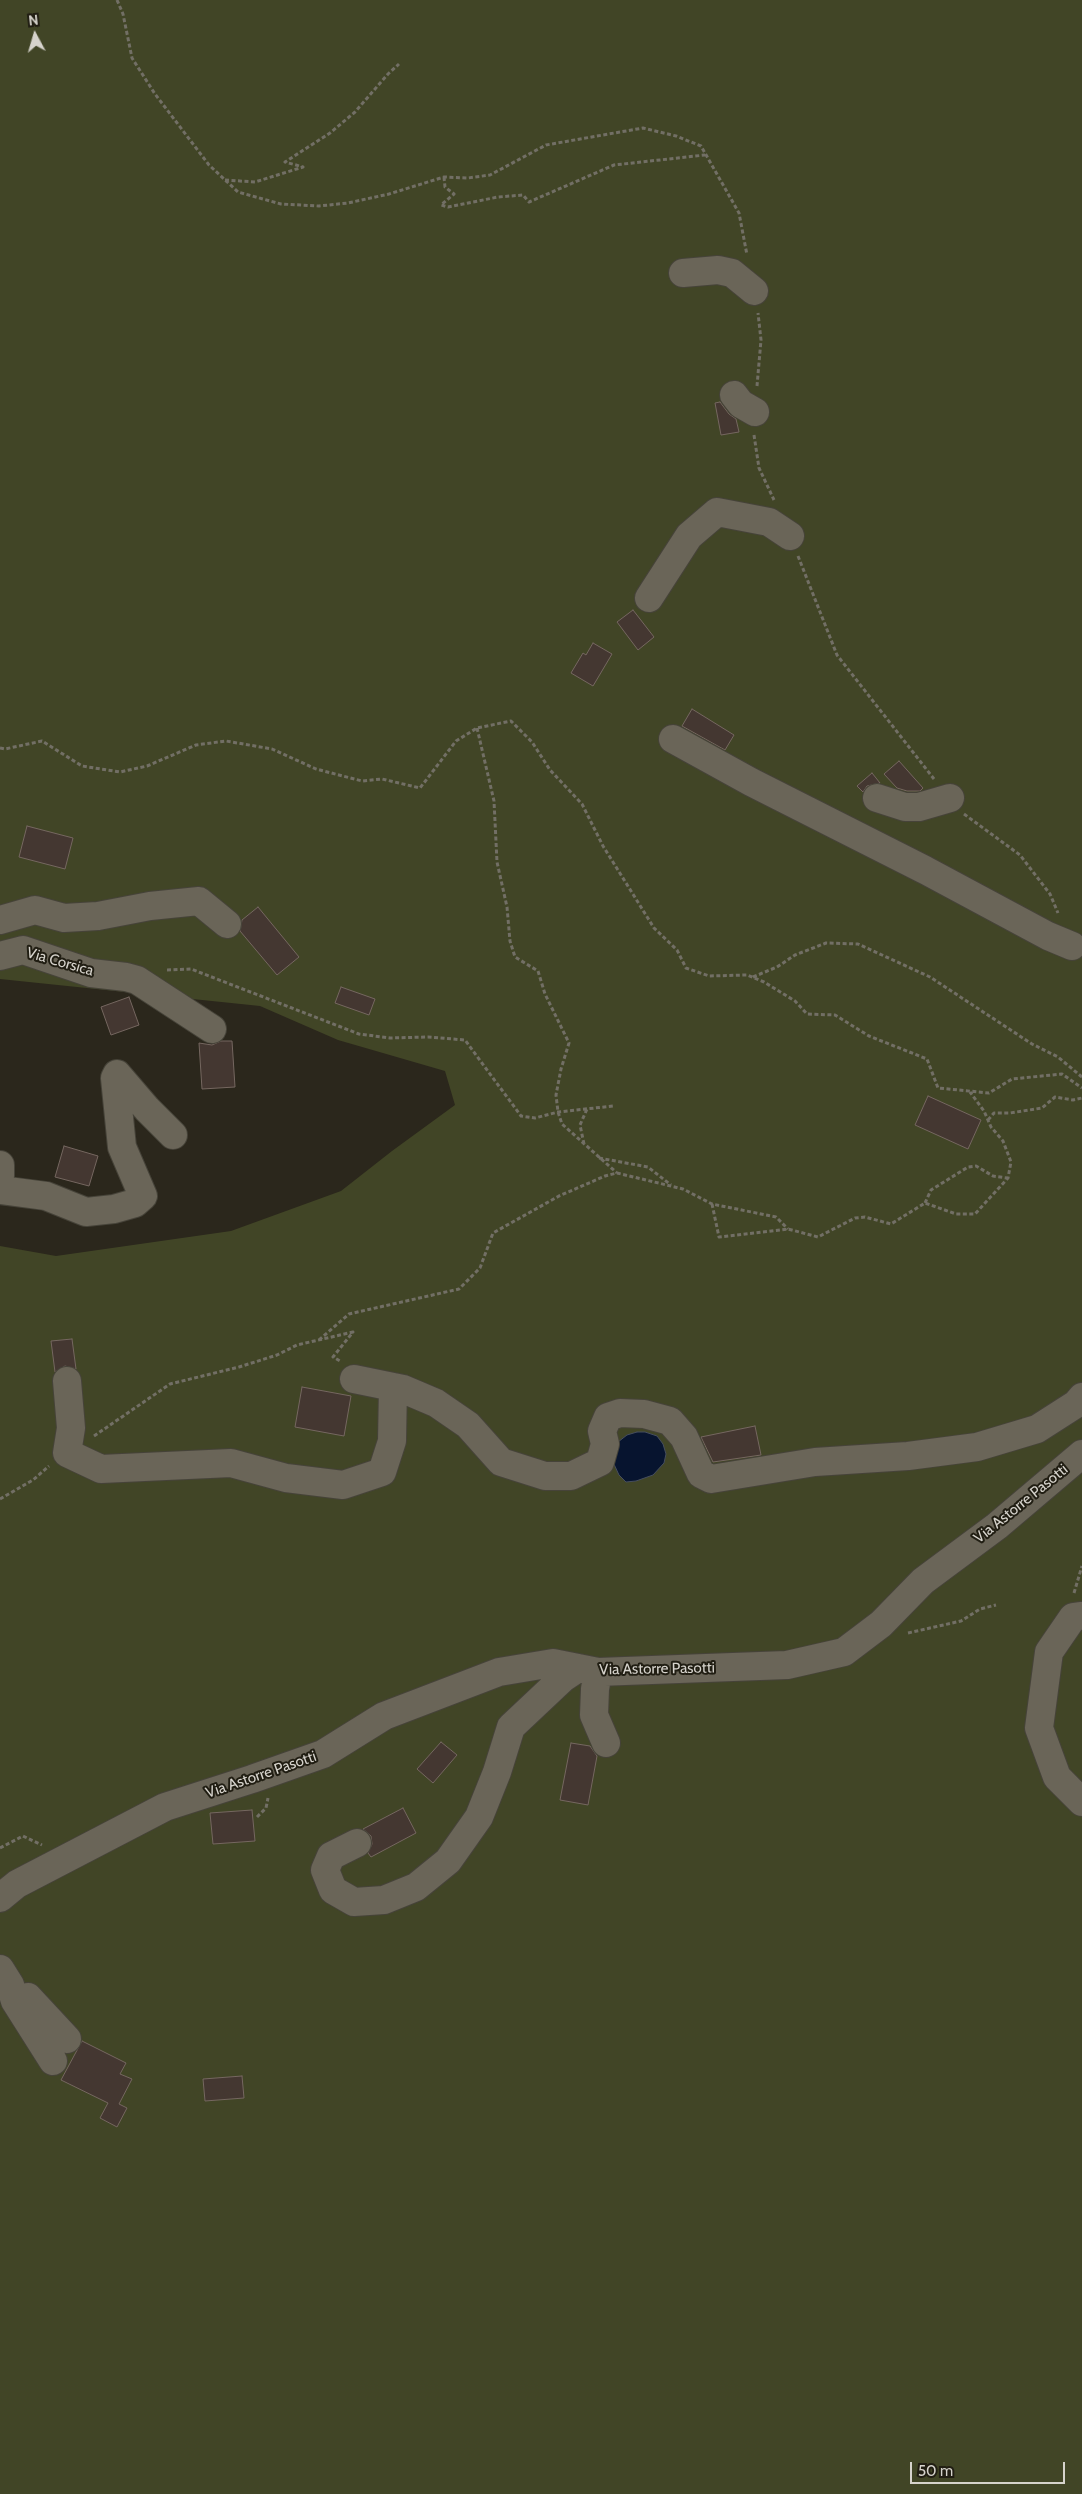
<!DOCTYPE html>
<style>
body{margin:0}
#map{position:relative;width:1082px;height:2494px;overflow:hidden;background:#2b271c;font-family:Cabin,sans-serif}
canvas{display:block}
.north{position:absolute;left:10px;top:10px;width:50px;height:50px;-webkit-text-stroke:4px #211e13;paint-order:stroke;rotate:354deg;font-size:14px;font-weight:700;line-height:20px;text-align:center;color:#d6d3cc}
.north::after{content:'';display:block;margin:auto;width:18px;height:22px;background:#d6d3cc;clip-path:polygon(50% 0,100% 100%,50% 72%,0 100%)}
.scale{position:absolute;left:910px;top:2462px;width:155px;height:22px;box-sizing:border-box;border:2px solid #d6d3cc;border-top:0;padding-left:6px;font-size:15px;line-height:18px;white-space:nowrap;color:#d6d3cc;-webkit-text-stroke:4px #211e13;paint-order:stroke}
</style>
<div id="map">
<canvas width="1082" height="2494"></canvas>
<div class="north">N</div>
<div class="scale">50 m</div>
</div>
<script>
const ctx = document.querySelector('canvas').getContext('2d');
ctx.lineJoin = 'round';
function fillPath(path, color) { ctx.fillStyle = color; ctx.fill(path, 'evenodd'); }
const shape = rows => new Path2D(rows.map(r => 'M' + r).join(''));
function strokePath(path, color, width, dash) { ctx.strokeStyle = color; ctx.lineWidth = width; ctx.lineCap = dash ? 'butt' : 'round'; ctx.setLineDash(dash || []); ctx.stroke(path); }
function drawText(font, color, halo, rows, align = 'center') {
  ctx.font = font + ' Cabin,sans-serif'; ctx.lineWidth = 4; ctx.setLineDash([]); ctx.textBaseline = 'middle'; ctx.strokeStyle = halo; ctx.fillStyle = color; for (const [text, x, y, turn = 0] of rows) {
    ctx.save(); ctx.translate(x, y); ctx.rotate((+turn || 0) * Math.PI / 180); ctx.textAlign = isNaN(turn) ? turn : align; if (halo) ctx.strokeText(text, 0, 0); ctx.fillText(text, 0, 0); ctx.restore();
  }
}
const green = shape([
 [0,0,1082,0,1082,2494,0,2494,0,1246,56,1256,231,1231,341,1191,392,1151,455,1105,445,1071,338,1040,260,1006,0,979]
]);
const water = shape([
 [637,1432,645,1432,657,1436,663,1444,666,1454,664,1463,653,1475,636,1481,626,1482,619,1475,613,1462,618,1442,627,1435,637,1432]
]);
const building = shape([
 [720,402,729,414,736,419,739,432,721,435,715,403,720,402],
 [633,610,654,637,638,650,617,622,633,610],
 [593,643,612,654,593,686,571,673,583,653,586,655,593,643],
 [692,709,734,735,725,750,682,726,692,709],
 [899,761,923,788,920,791,907,791,897,788,884,774,899,761],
 [872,773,880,783,867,786,863,792,857,786,872,773],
 [27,826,73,838,65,869,19,857,27,826],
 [258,907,299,957,277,975,240,931,242,920,258,907],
 [341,987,375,999,369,1015,335,1003,341,987],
 [129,997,139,1025,111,1035,101,1007,129,997],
 [221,1041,232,1041,235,1087,202,1089,199,1043,212,1045,221,1041],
 [928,1096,981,1120,968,1149,915,1125,928,1096],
 [64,1146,98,1156,89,1186,55,1177,64,1146],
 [72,1339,76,1369,65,1366,55,1372,51,1341,72,1339],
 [302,1387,351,1396,344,1436,295,1427,302,1387],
 [755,1426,761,1455,713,1462,701,1437,755,1426],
 [441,1742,457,1755,433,1783,417,1769,441,1742],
 [571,1743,590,1746,597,1756,588,1805,560,1800,571,1743],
 [403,1808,416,1833,371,1857,368,1853,372,1844,371,1836,363,1829,403,1808],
 [252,1810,255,1841,213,1844,210,1813,252,1810],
 [82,2041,126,2063,120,2074,132,2079,119,2104,127,2108,117,2127,100,2118,108,2103,61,2080,82,2041],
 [242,2076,244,2098,205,2101,203,2079,242,2076]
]);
const path = shape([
 [117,0,123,14,132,58,155,94,209,165,238,192,281,204,319,206,348,203,389,194,444,177,468,178,490,175,546,145,643,128,676,136,701,146,739,213,747,255],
 [444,177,445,187,454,194,441,205,448,207,498,197,523,195,529,202,614,165,705,155],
 [225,180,255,182,303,167,285,162,330,133,355,112,388,74,399,64],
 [757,386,761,340,758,313],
 [754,435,759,468,774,500],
 [798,556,837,655,934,779],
 [477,728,494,801,497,862,507,907,510,941,515,957,538,971,545,994,569,1043,561,1069,556,1095,558,1112,562,1124,617,1173],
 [0,748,5,749,42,741,82,766,120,772,147,766,196,745,226,741,272,749,316,769,362,781,382,779,420,788,456,741,477,728,511,721,532,742,550,770,582,804,603,846,654,928,677,950,686,968,709,976,747,975,764,982,795,1001,807,1014,835,1015,869,1036,927,1059,938,1088,989,1093,1012,1079,1062,1074,1082,1088],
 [964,814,1020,855,1050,894,1058,913],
 [167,970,191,969,359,1034,390,1038,428,1037,465,1040,521,1116,535,1118,558,1112,613,1106],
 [753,977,777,967,795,955,826,943,858,944,930,977,1032,1044,1058,1057,1082,1077],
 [988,1120,994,1113,1010,1113,1042,1108,1055,1097,1073,1100,1082,1098],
 [584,1144,580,1125,587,1109],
 [599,1158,648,1167,671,1185],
 [925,1203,931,1190,968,1167,976,1166,993,1176,1007,1178],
 [712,1204,719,1237,788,1229,818,1237,855,1218,865,1217,891,1224,925,1203,956,1214,975,1214,1008,1178,1011,1162,1003,1141,991,1127,984,1111,970,1092],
 [319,1340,349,1314,459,1289,480,1268,493,1233,559,1196,605,1176,617,1173,683,1189,712,1204,776,1217,788,1229],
 [94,1436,170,1384,239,1367,277,1355,297,1345,353,1332,333,1357,340,1361],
 [0,1499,33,1480,49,1466],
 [1074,1593,1082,1566],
 [908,1633,961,1621,980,1609,996,1605],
 [257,1817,266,1808,268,1798],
 [0,1848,23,1836,42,1845]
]);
const minor = shape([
 [683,273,718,270,732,273,754,291],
 [734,395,741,404,755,412],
 [649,598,689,536,717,512,769,522,790,536],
 [673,739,751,782,925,870,1048,936,1072,946],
 [877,798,905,807,919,807,950,798],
 [0,920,35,910,64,918,98,916,150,906,199,901,227,924],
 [0,956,23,950,91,973,126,977,137,980,212,1029],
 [0,1165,0,1176],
 [0,1190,46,1196,86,1212,114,1209,135,1203,143,1196,122,1147,115,1078,117,1074,147,1109,173,1135],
 [354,1379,403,1389,436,1403,468,1425,501,1462,545,1476,571,1476,600,1462,605,1444,602,1431,608,1417,620,1413,644,1414,670,1421,684,1437,701,1474,711,1479,815,1462,908,1456,977,1447,1037,1429,1076,1404,1082,1397],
 [67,1381,71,1428,67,1453,101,1469,231,1463,286,1478,343,1485,382,1472,392,1441,393,1387],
 [1080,1616,1073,1617,1049,1652,1039,1728,1057,1777,1082,1802],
 [598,1672,595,1689,594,1715,606,1743],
 [357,1843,331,1856,325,1870,333,1890,354,1902,384,1900,416,1887,448,1861,479,1817,497,1772,511,1727,563,1678,578,1668],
 [0,1898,17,1884,165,1807,252,1779,323,1754,384,1716,499,1672,553,1663,598,1672,787,1665,844,1652,881,1624,923,1581,997,1526,1082,1454],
 [0,1969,10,1985,15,2001,53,2061],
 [28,1997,67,2039]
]);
const streetNames = [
 ["Via Corsica",60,962,16],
 ["Via Astorre Pasotti",1021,1504,-39],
 ["Via Astorre Pasotti",657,1669,-1],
 ["Via Astorre Pasotti",261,1775,-19]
];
fillPath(green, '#414526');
fillPath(water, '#07142f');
strokePath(water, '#454d5e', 1);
fillPath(building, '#443731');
strokePath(building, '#756760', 1);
strokePath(minor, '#464339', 30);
strokePath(path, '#726f65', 3, [4, 2.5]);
strokePath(minor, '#6a6558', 28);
drawText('15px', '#d6d3cc', '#211e13', streetNames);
</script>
